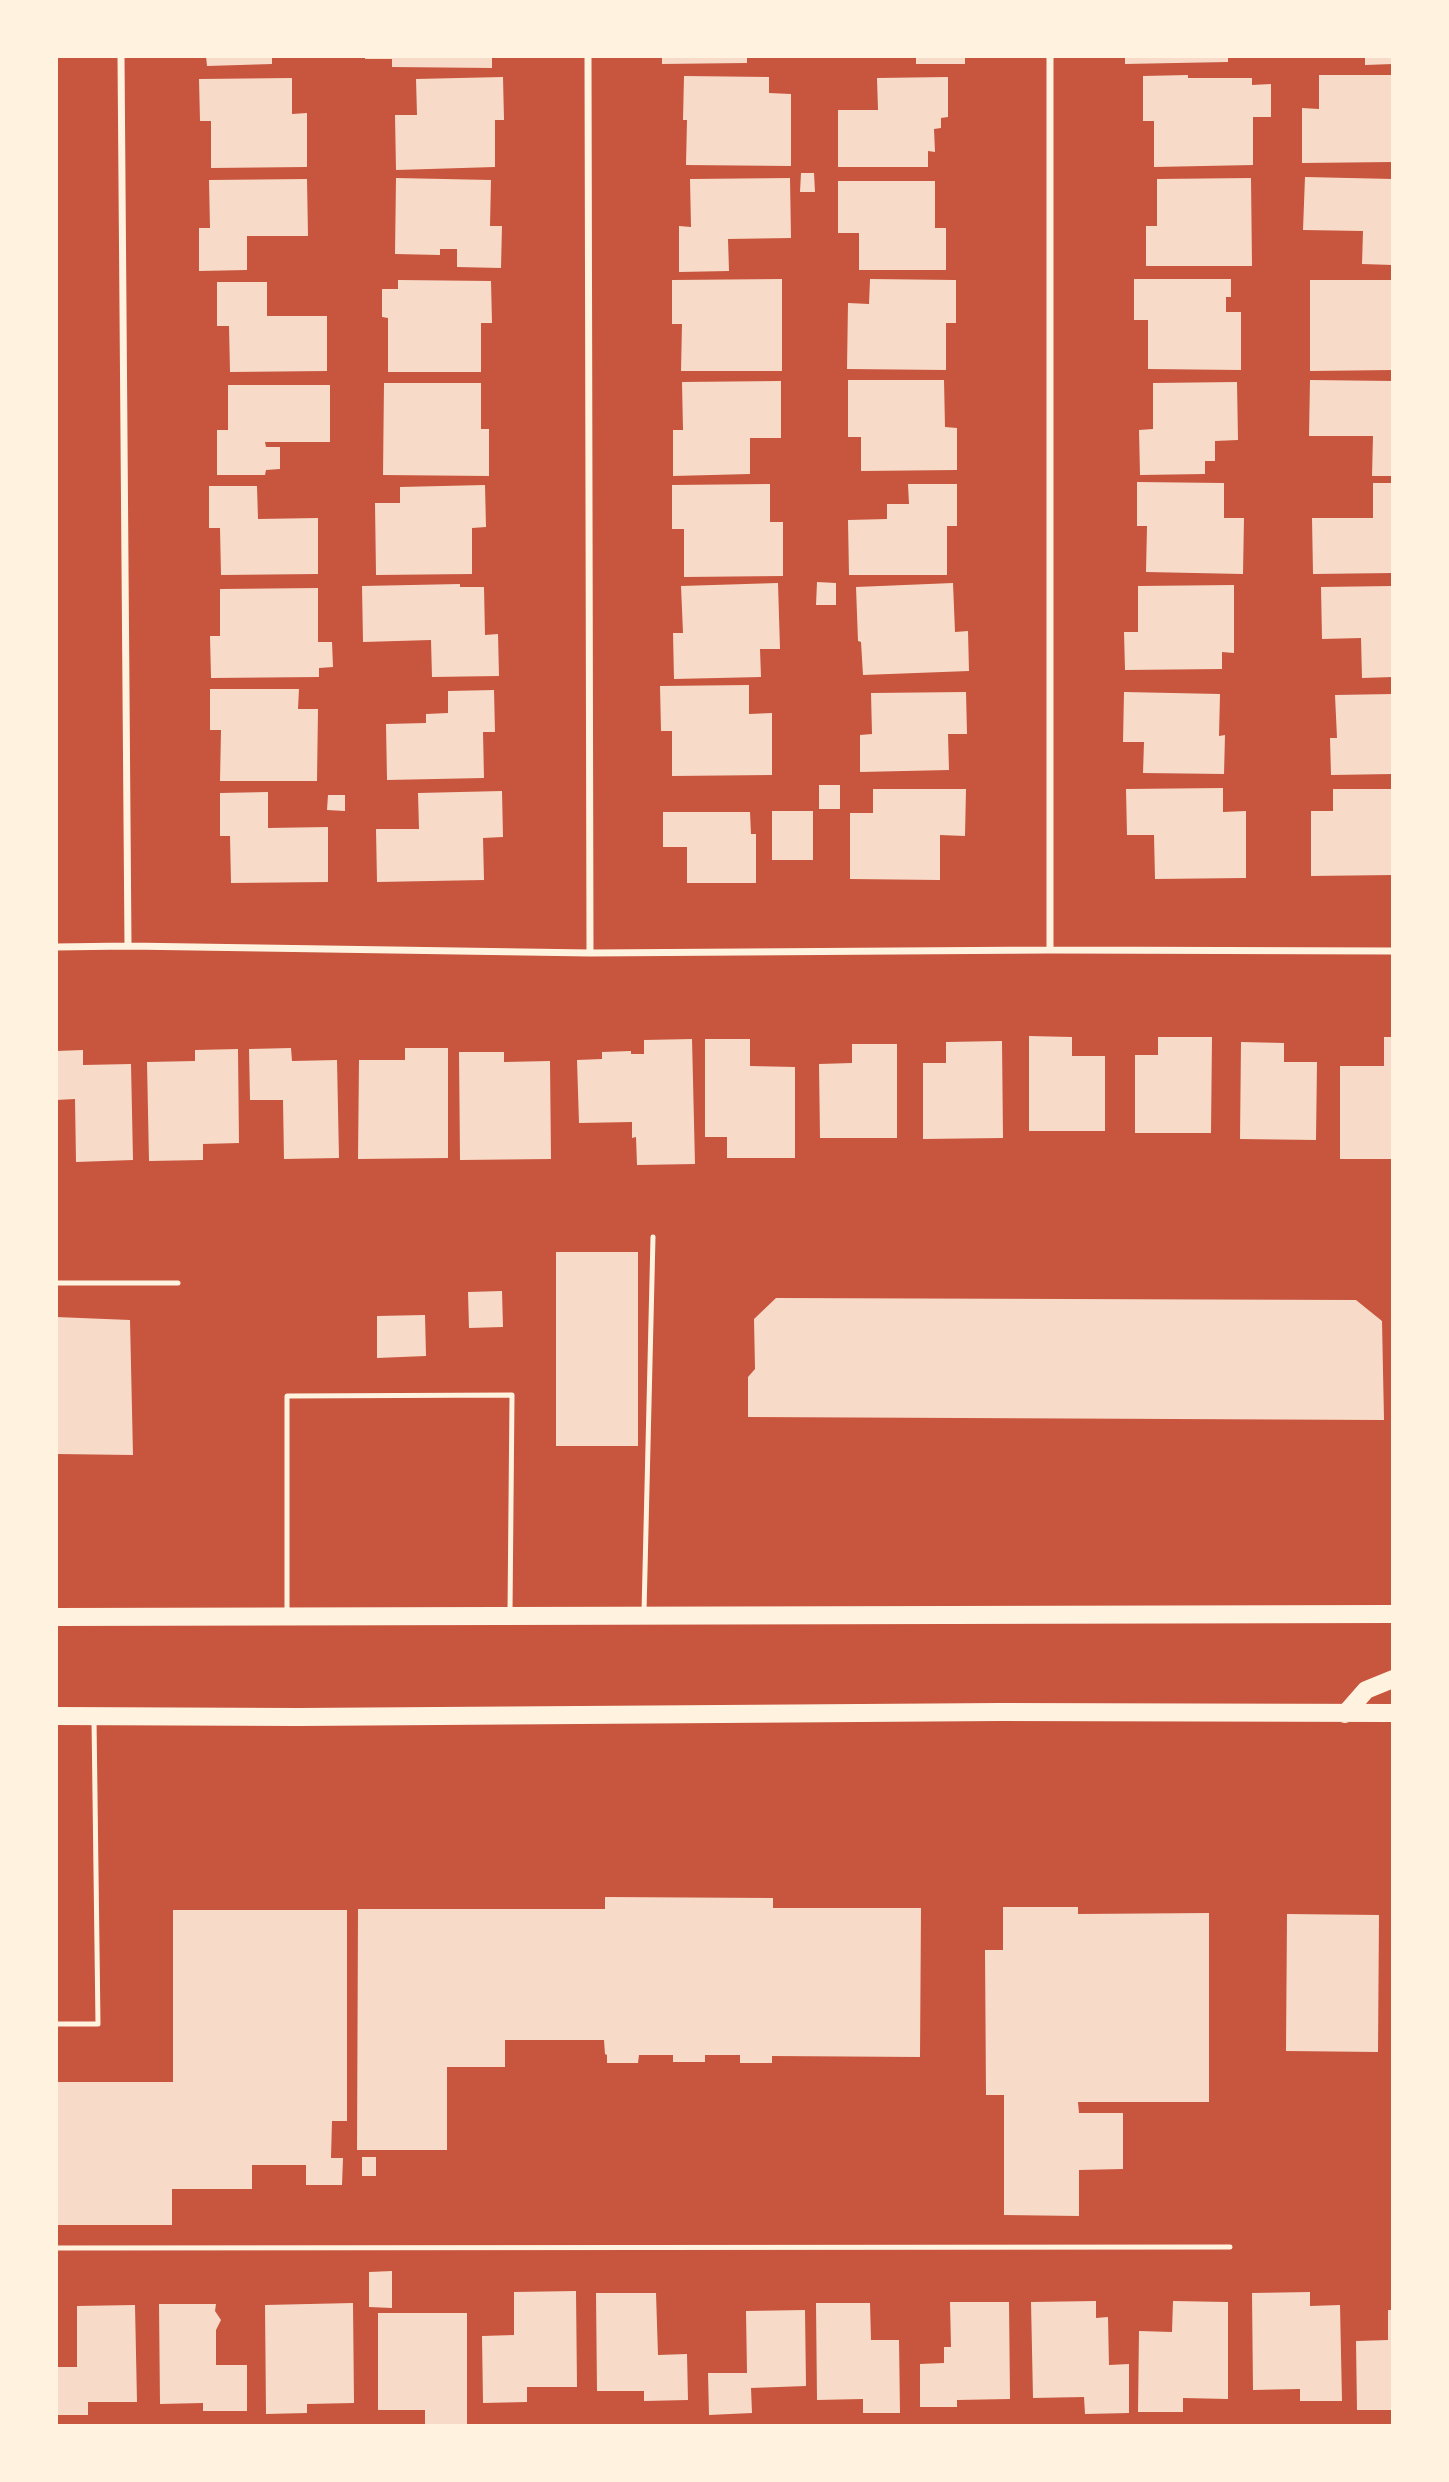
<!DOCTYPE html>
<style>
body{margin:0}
#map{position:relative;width:1449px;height:2482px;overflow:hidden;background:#c8553d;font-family:Quicksand,sans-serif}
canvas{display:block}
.frame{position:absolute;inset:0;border:58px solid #fff3e0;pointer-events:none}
</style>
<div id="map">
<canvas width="1449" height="2482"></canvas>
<div class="frame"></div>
</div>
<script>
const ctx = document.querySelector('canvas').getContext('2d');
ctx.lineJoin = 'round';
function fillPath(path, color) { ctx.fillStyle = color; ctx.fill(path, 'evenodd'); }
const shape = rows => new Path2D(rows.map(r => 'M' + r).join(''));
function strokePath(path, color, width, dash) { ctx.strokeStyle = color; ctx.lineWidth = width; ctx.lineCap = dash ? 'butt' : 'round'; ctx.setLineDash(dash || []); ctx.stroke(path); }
const building = shape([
 [206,56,272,56,272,64,207,66],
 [365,56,492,56,492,68,392,67,392,59,365,59],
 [662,56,747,56,747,63,662,64],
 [916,56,965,56,965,64,916,64],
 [1125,56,1228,56,1228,62,1125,64],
 [1365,56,1393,56,1393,64,1365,65],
 [1188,75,1188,78,1252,78,1252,85,1271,84,1271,117,1253,117,1253,165,1154,167,1154,121,1143,121,1143,76],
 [1319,75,1393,75,1393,162,1302,163,1302,108,1319,109],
 [684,76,769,77,769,93,791,94,791,166,686,165,687,120,683,120],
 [503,77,504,120,495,120,495,167,396,170,395,115,417,115,416,79],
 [948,77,948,117,941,118,941,128,934,129,935,152,928,151,928,167,838,167,838,110,878,110,877,78],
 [292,78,292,114,307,113,307,167,211,168,211,121,200,121,199,79],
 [801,173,814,173,815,192,800,192],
 [1305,177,1393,179,1393,265,1362,264,1363,231,1303,230],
 [396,178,491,180,490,226,502,226,501,268,457,267,457,249,440,249,440,255,395,254],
 [790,178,791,238,728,239,729,271,679,272,679,226,691,227,690,179],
 [1251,178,1252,266,1146,266,1146,226,1157,226,1157,179],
 [307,179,308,236,247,236,247,270,199,271,199,228,210,228,209,180],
 [838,181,935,181,935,228,946,228,946,270,859,270,859,233,838,233],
 [782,279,782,371,681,371,682,324,672,324,672,280],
 [870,279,956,280,956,323,946,323,946,370,847,369,848,303,869,304],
 [1134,279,1231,279,1231,297,1226,297,1226,312,1241,312,1241,370,1148,369,1148,320,1134,320],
 [398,280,491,281,492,323,481,323,481,372,388,372,388,318,382,317,382,289,398,289],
 [1310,280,1393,280,1393,370,1310,371],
 [217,282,267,282,267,316,327,316,327,371,230,372,229,326,217,326],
 [848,380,944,380,945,427,957,428,957,470,861,471,861,437,848,437],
 [1310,380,1393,381,1393,476,1372,476,1373,436,1309,436],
 [781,381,781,438,750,438,750,474,673,476,673,430,683,430,682,382],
 [1237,382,1238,440,1215,441,1215,461,1205,461,1205,474,1140,475,1139,430,1153,429,1153,383],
 [384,383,481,383,481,429,489,429,489,476,383,475],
 [228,385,330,385,330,442,265,442,266,447,280,447,280,469,266,470,265,475,217,475,217,430,228,430],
 [1137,482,1224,483,1224,518,1244,518,1243,574,1146,572,1147,526,1137,526],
 [1373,483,1393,483,1393,573,1313,574,1312,518,1373,518],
 [770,484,770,522,783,522,783,576,684,577,684,529,672,529,672,485],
 [908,484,957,484,957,526,947,526,947,575,849,575,848,520,887,519,887,504,909,504],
 [485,485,486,527,472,528,472,574,376,575,375,503,400,503,400,487],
 [209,486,257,486,258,519,318,518,318,574,221,575,220,528,209,528],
 [817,582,836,583,836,605,816,605],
 [778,583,780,649,760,649,761,677,674,679,673,633,683,633,681,586],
 [953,583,955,632,968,631,969,671,863,675,861,642,858,641,856,587],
 [460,584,460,587,484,587,485,635,498,634,499,676,432,677,431,640,363,642,362,586],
 [1234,585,1234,653,1222,652,1222,669,1125,670,1124,632,1138,632,1138,586],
 [1393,586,1393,677,1362,678,1361,638,1322,639,1321,587],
 [318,588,318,642,332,642,333,667,319,668,319,677,211,678,210,636,220,636,220,589],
 [749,685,749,714,772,713,772,775,672,776,672,731,661,731,660,686],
 [210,689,299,689,298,709,318,709,317,781,220,781,221,730,210,730],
 [494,690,495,732,483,732,484,778,387,780,386,724,426,723,426,714,448,713,448,691],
 [966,692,967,734,948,734,949,770,860,772,860,735,872,734,871,693],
 [1124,692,1220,694,1219,736,1225,735,1224,774,1143,773,1144,742,1123,742],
 [1393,694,1393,774,1331,775,1330,738,1337,738,1335,695],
 [819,785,840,785,840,809,819,809],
 [1223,788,1223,812,1246,811,1246,878,1155,879,1154,835,1127,835,1126,789],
 [873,789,966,789,965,836,940,835,940,880,850,879,850,813,873,813],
 [1333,789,1393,789,1393,875,1311,876,1311,811,1333,811],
 [502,791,503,837,483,838,484,880,377,882,376,829,419,829,418,793],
 [268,792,268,828,328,827,328,882,231,883,230,836,220,836,220,793],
 [328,795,345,795,345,811,327,810],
 [772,811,813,811,813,860,772,860],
 [663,812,750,812,751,834,756,834,756,883,687,883,687,847,663,847],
 [1029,1036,1072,1037,1072,1056,1105,1056,1105,1131,1029,1131],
 [1158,1037,1212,1037,1211,1133,1135,1133,1135,1055,1158,1055],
 [1384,1037,1393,1037,1393,1159,1340,1159,1340,1066,1384,1066],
 [692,1039,695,1164,637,1165,636,1137,632,1138,632,1122,579,1123,577,1060,602,1059,602,1052,631,1051,631,1054,644,1054,644,1040],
 [705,1039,750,1039,750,1066,795,1067,795,1158,727,1158,727,1137,705,1137],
 [1002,1041,1003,1138,923,1139,923,1063,946,1063,946,1042],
 [1241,1042,1284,1043,1284,1062,1317,1062,1316,1140,1240,1139],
 [852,1044,897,1044,897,1138,820,1138,819,1064,852,1063],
 [291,1048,292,1061,337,1060,339,1158,284,1159,283,1100,250,1100,249,1049],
 [405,1048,448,1048,448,1158,358,1159,359,1060,405,1060],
 [238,1049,239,1143,203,1144,203,1160,149,1161,147,1062,195,1061,195,1050],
 [83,1050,83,1065,131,1064,133,1160,76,1162,75,1099,56,1100,56,1051],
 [459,1052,504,1052,504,1062,550,1061,551,1159,460,1160],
 [556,1252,638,1252,638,1446,556,1446],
 [502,1291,503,1327,469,1328,468,1292],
 [776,1298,1356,1300,1382,1321,1384,1420,748,1417,748,1377,755,1369,754,1319],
 [425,1315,426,1356,377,1358,377,1316],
 [56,1317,130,1320,133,1455,56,1454],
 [605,1897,773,1898,773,1908,921,1908,920,2057,772,2056,772,2063,740,2063,740,2055,705,2055,705,2062,673,2062,673,2055,639,2055,638,2063,607,2063,607,2055,605,2054,604,2040,505,2040,505,2067,447,2067,447,2150,357,2150,358,1909,605,1909],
 [1003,1907,1078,1907,1078,1914,1209,1913,1209,2102,1078,2102,1079,2113,1123,2113,1123,2169,1079,2170,1079,2216,1004,2215,1004,2095,986,2095,985,1950,1003,1950],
 [173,1910,347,1910,347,2121,332,2121,331,2158,343,2158,342,2185,306,2185,306,2165,252,2165,252,2189,172,2189,172,2225,56,2225,56,2082,173,2082],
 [1287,1914,1379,1915,1378,2052,1286,2051],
 [362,2157,376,2157,376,2176,362,2176],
 [392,2271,392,2308,369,2307,369,2272],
 [576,2291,577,2387,527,2387,527,2402,483,2403,482,2336,514,2335,514,2292],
 [1310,2292,1310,2306,1340,2305,1342,2401,1300,2401,1300,2389,1253,2390,1252,2293],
 [596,2293,656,2293,658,2355,687,2354,688,2400,644,2401,644,2391,597,2391],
 [1096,2301,1096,2318,1108,2317,1109,2365,1129,2364,1129,2413,1085,2414,1084,2397,1033,2398,1031,2302],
 [1173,2301,1228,2302,1228,2399,1183,2398,1183,2412,1138,2412,1139,2331,1172,2332],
 [950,2302,1009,2302,1010,2399,957,2400,957,2407,920,2407,920,2364,944,2363,944,2347,951,2347],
 [353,2303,354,2403,307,2404,307,2413,266,2414,265,2305],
 [816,2303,870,2303,871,2340,899,2340,900,2413,863,2413,863,2399,817,2400],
 [159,2304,216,2304,215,2311,221,2320,216,2330,216,2365,247,2365,247,2411,203,2411,203,2403,160,2404],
 [135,2305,137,2402,88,2402,88,2415,56,2415,56,2367,77,2367,77,2306],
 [805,2310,806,2386,751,2388,752,2413,709,2415,708,2373,747,2373,746,2311],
 [1388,2310,1393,2310,1393,2410,1357,2410,1356,2341,1388,2340],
 [378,2313,467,2313,467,2424,425,2424,425,2410,378,2410]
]);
const service = shape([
 [56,1283,178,1283],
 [644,1612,653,1237],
 [287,1615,287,1396,512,1395,510,1612],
 [56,2024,98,2024,94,1719],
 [56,2248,1230,2247]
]);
const minor = shape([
 [121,56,128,946],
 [588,56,590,953],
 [1050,56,1050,950],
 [56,947,128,946,590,953,1050,950,1393,951]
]);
const primary = shape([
 [56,1617,1393,1614],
 [1345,1714,1366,1690,1393,1679],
 [56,1716,298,1717,1001,1712,1393,1713]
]);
fillPath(building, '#f7dbc8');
strokePath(service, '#fff3e0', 5);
strokePath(minor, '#fff3e0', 7);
strokePath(primary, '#fff3e0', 18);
</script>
